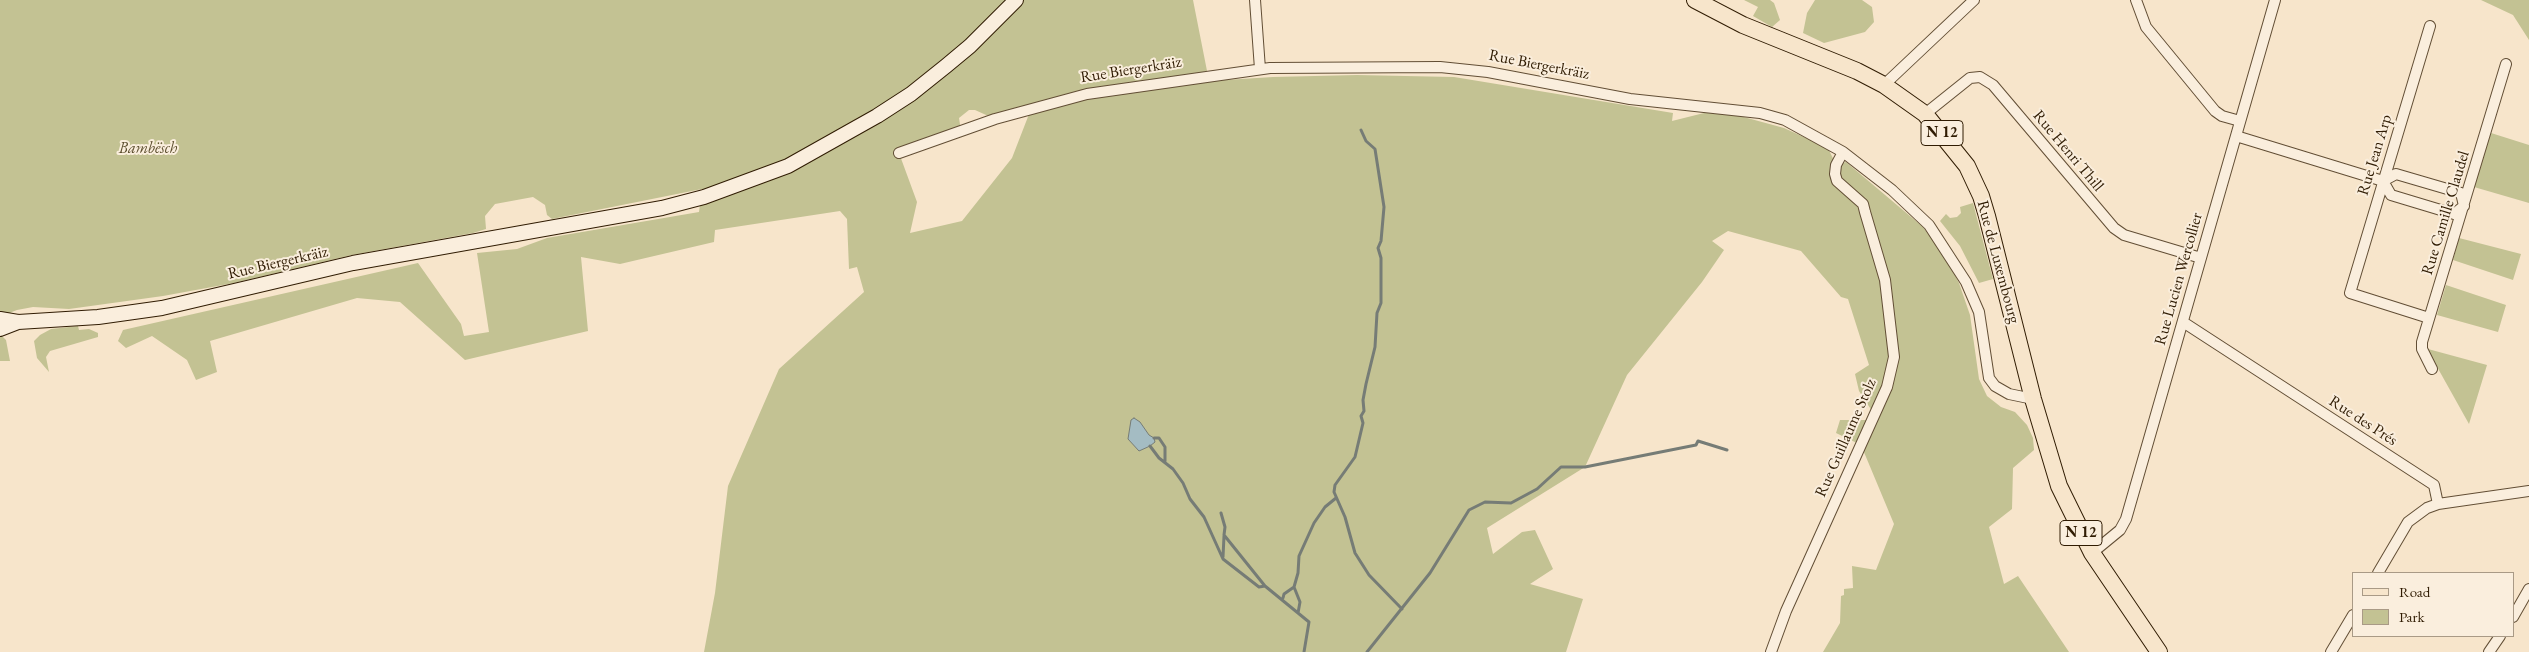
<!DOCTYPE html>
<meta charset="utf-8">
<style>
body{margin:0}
#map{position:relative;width:2529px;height:652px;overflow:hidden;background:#f7e5cb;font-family:"EB Garamond",serif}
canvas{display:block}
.legend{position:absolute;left:2352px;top:572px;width:162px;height:65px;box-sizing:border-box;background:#faeedd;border:1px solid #a99a86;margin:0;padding:6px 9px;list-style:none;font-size:15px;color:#301c03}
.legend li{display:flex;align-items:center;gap:10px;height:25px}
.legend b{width:25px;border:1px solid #a99a86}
</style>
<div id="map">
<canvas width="2529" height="652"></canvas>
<ul class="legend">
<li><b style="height:6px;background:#f7e5cb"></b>Road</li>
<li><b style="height:14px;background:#c3c293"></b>Park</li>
</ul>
</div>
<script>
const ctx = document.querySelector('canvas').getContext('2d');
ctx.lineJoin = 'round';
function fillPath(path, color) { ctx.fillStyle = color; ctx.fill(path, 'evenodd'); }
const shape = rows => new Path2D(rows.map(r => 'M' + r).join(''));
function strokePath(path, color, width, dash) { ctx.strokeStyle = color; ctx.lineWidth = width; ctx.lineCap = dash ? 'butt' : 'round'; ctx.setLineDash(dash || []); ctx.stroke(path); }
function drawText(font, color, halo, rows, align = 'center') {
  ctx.font = font + ' "EB Garamond",serif'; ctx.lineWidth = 4; ctx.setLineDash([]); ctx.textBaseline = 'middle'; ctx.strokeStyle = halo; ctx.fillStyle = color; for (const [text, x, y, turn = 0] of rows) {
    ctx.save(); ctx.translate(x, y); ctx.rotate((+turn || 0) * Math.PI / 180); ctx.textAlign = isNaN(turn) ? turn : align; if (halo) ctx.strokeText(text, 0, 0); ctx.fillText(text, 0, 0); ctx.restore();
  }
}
const green = shape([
 [0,0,1193,0,1209,81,1273,77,1357,75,1454,77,1673,113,1672,121,1704,113,1729,113,1784,128,1828,148,1836,165,1846,162,1923,227,1946,258,1959,283,1970,315,1979,379,1987,396,2001,407,2015,412,2027,425,2033,438,2034,450,2013,468,2012,509,1989,527,2004,584,2018,576,2069,652,1823,652,1840,623,1841,596,1844,595,1844,589,1853,588,1852,566,1876,570,1894,524,1861,445,1836,433,1840,420,1866,420,1872,411,1859,391,1855,374,1869,365,1848,299,1841,297,1801,251,1728,231,1712,241,1724,250,1702,282,1627,375,1585,467,1487,528,1493,554,1522,532,1535,530,1553,569,1530,584,1583,599,1566,652,704,652,715,593,728,486,779,369,864,292,857,267,849,269,847,219,840,211,715,230,714,242,620,264,581,257,588,331,465,360,400,302,357,298,210,341,217,372,196,380,187,360,152,336,126,348,118,341,123,330,418,263,461,324,464,336,489,332,477,253,517,249,547,238,699,212,702,189,552,219,547,215,545,205,533,197,495,204,485,216,486,229,473,233,352,255,234,283,163,296,69,309,33,307,17,310,4,315,0,329],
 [1031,109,1012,158,962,221,910,233,917,202,899,153,961,131,959,118,969,110,975,110,995,119],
 [1744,0,1770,0,1774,3,1780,20,1772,27,1753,16,1758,7],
 [1815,0,1862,0,1872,7,1874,22,1865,32,1824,43,1803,33,1807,13],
 [2481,0,2529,0,2529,40,2513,15],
 [2491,133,2529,145,2529,203,2474,187],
 [1973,203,1993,279,1979,283,1960,246,1940,221,1946,214,1950,218,1957,217,1961,213,1960,207],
 [2459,238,2521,254,2513,280,2453,260],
 [2446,285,2506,305,2498,332,2437,315],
 [78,326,79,330,89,329,98,333,98,337,50,351,46,357,49,372,37,358,34,341,40,335,51,329],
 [0,334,6,340,10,361,0,361],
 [2428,349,2487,365,2469,424,2431,356]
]);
const water = shape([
 [1134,418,1140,422,1149,435,1154,438,1155,442,1150,446,1139,451,1128,439,1131,420,1134,418]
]);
const stream = shape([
 [1361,130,1366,141,1375,149,1384,207,1381,241,1378,248,1381,258,1381,303,1377,313,1375,347,1366,384,1363,400,1364,411,1361,416,1363,423,1355,457,1335,485,1334,492,1345,517,1355,553,1369,575,1402,609],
 [1154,438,1159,438,1165,447,1165,461],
 [1150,446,1159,458,1173,469,1183,483,1190,499,1204,517,1223,559,1259,587,1265,586],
 [1221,513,1225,527,1224,535,1265,586,1309,622,1304,652],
 [1223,557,1224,536],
 [1283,598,1284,594,1294,587],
 [1298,613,1300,602,1294,587,1298,573,1299,556,1314,523,1325,507,1336,498],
 [1367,652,1430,573,1469,510,1485,502,1511,503,1537,489,1561,467,1585,467,1696,445,1698,441,1727,450]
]);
const minor = shape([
 [1255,0,1260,69],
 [2136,0,2146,27,2215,111,2222,116,2240,121],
 [1884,85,1974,0],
 [1925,114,1970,78,1980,77,1993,85,2114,228,2124,235,2201,258],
 [2236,136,2383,181,2391,195,2454,214,2464,206,2461,193,2396,174,2383,181],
 [899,153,995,119,1087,94,1270,68,1440,67,1488,72,1630,99,1760,113,1785,120,1843,152,1892,190,1929,225,1966,282,1979,312,1989,378,1995,386,2009,394,2033,399],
 [2429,318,2350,293,2430,26],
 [2183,322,2434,485,2438,504],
 [2432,369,2422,349,2422,342,2506,64],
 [2092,553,2120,530,2126,519,2275,0],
 [2378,573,2408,522,2427,508,2438,504,2529,491],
 [2513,617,2529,589],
 [1771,652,1786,611,1887,387,1894,357,1885,280,1865,212,1863,204,1837,181,1835,174,1836,165,1843,152],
 [2331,652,2353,615],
 [2489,652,2500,636]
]);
const secondary = shape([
 [0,319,18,322,98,317,162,308,353,263,662,208,704,197,788,166,877,116,911,94,946,66,970,46,1016,0],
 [0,329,18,322]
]);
const primary = shape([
 [1695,0,1743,25,1857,71,1884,85,1925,114,1967,166,1981,196,1987,216,2033,399,2059,486,2092,553,2159,652]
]);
const shields = [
 [1942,133,42],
 [2081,533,42]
];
const shieldNames = [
 ["N 12",1942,133],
 ["N 12",2081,533]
];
const streetNames = [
 ["Rue Biergerkräiz",1539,65,11],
 ["Rue Biergerkräiz",1131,70,-9],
 ["Rue Henri Thill",2068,151,50],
 ["Rue Jean Arp",2375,155,-73],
 ["Rue Camille Claudel",2446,213,-73],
 ["Rue de Luxembourg",1998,262,75],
 ["Rue Biergerkräiz",278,263,-13],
 ["Rue Lucien Wercollier",2179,279,-74],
 ["Rue des Prés",2363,421,33],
 ["Rue Guillaume Stolz",1846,438,-66]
];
const parkNames = [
 ["Bambësch",148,149]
];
fillPath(green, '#c3c293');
fillPath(water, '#a4bcc3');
strokePath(water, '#767c76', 1);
strokePath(stream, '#767c76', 3);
strokePath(minor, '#624e35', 12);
strokePath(secondary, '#301c03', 16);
strokePath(primary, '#301c03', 18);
strokePath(minor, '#faeedd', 10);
strokePath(secondary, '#faeedd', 14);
strokePath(primary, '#f7e5cb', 16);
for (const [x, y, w] of shields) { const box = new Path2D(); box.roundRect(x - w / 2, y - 12.5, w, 25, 4); ctx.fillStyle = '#faeedd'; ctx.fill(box); strokePath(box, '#301c03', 1); }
drawText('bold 15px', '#301c03', null, shieldNames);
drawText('16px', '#301c03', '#faeedd', streetNames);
drawText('italic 16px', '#5c4e2e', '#faeedd', parkNames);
</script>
